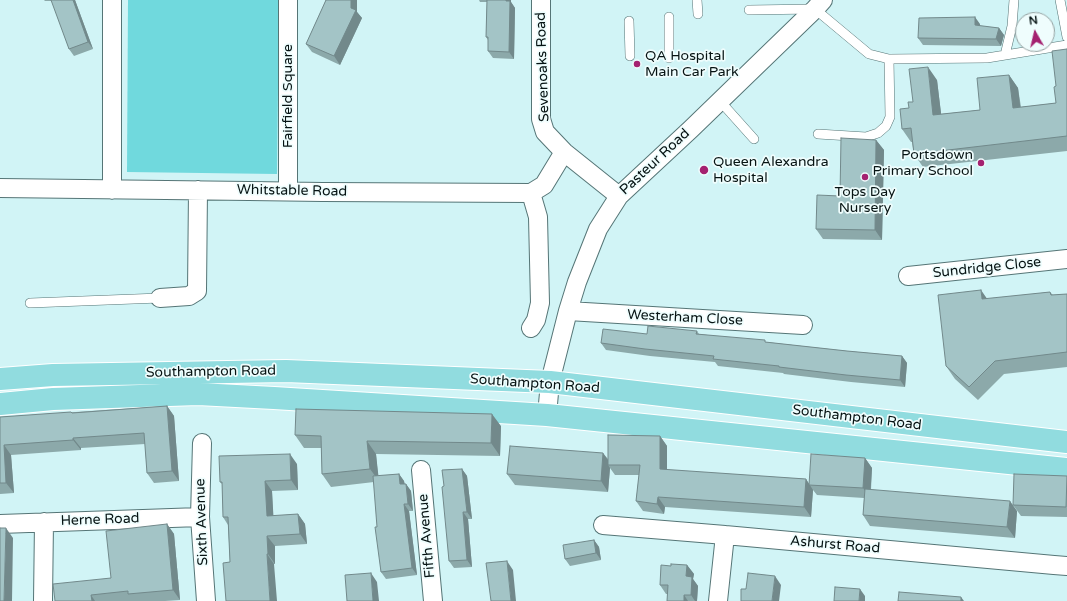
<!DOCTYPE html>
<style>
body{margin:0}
#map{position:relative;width:1067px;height:601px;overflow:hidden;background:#d1f4f6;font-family:"Varela Round",sans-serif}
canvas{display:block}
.north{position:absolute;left:1015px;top:12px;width:40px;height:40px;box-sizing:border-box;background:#effdfd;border:1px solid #929f9f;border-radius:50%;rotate:352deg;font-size:11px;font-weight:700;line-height:16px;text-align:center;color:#061313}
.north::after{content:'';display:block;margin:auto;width:14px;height:18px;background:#a42170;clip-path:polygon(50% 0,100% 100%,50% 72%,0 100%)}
</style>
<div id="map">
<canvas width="1067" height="601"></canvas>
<div class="north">N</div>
</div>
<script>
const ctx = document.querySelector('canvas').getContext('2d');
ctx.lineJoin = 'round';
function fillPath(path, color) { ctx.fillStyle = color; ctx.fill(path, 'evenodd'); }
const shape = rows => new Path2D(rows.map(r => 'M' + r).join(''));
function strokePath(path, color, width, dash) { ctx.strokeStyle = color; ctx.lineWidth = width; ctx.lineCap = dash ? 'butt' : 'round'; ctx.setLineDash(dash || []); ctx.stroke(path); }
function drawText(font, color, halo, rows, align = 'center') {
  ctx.font = font + ' "Varela Round",sans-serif'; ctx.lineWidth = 3.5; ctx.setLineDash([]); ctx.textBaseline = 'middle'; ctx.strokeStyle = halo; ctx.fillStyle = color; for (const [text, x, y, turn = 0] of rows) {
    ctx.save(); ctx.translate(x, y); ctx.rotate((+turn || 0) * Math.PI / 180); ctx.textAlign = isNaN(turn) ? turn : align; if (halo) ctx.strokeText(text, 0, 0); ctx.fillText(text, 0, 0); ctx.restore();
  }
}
const green = shape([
 [128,0,279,0,277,174,127,172]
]);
const lane = shape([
 [697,0,698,14],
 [1060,0,1067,37],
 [749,10,815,9,869,54,889,59,987,58,1067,45],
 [669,17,669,58],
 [629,21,630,56],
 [1005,55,1012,26,1014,0],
 [720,101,754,139],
 [818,134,866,137,878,133,886,126,890,117,889,59],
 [30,303,160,298]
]);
const street = shape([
 [288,0,288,191],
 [541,0,541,119,545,132,564,152,619,196],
 [0,188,249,191,323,192,531,193,544,185,564,152],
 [112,190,112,0],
 [908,276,1067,259],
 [160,298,189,296,197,291,198,190],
 [568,311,803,325],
 [531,328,536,320,540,303,538,217,531,193],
 [547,415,550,382,568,311,577,282,598,229,619,196,691,129,815,9,823,0],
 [202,443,200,517,206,601],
 [421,470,433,601],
 [0,524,200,517],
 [603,525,725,535,1054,565,1067,566],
 [43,601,44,522],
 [718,601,725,535]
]);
const primary = shape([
 [0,379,53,375,286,371,550,382,1067,442],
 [0,404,53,399,198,394,274,398,547,415,1067,469]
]);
const wall = shape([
 [44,0,75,0,93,49,74,56,69,49,52,1,45,1],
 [326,0,357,0,357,12,362,18,340,65,312,52,306,44],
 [479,0,511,0,511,2,515,8,514,59,493,58,488,51,488,40,486,37,487,2,480,2],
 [980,24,980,26,999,28,1004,35,1001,46,923,45,918,38],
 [1067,49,1067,151,923,167,914,154,912,142,911,142,902,129,909,108,913,102,937,80,941,114,980,110,1009,75,1018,88,1021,107,1056,103,1056,86],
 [876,140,884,150,882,240,823,239,816,229,840,196],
 [1050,292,1053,295,1067,294,1067,367,1004,374,978,400,955,379,946,366,988,299],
 [697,331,699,334,766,342,847,351,902,356,907,363,905,387,851,382,784,374,783,373,718,366,715,362,650,356,606,350,601,343,647,334],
 [167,406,174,416,179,481,154,483,147,473,145,444,81,448,81,450,11,455,14,493,0,494,0,417],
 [501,426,500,456,376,454,378,476,399,474,404,481,405,484,406,484,411,491,413,511,409,511,417,575,386,579,381,572,374,482,331,487,322,474,321,448,304,448,295,435],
 [660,436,667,446,667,470,806,479,809,484,865,458,872,468,871,490,1017,511,1015,538,870,526,863,515,864,498,817,495,813,490,811,517,665,507,664,514,643,511,636,501,639,475,615,475,610,468,608,492,515,485,507,474,603,453,608,459],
 [297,464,298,490,272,491,273,516,298,514,305,524,307,544,275,546,275,564,230,562,228,525,223,517,222,484,220,482],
 [462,469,467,476,472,519,468,519,472,567,454,568,449,561,444,486],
 [1067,476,1067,517,1021,516,1013,505],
 [167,524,174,534,180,600,165,601,55,601,111,578],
 [594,540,599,547,601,560,570,566,565,559],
 [687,565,694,574,693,579,698,586,697,601,667,601,668,594,666,594,660,585,671,566]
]);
const shadedWall = shape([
 [73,0,75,0,93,49,88,42],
 [351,0,357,0,357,12,362,18,340,65,334,56,351,8],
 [506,0,511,0,511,2,515,8,514,59,509,52],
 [975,17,980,24,980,32,975,25],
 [999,28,1004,35,1001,46,996,39],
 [928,67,937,80,943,129,933,115],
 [1009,75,1018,88,1022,121,1013,108],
 [876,140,884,150,882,240,875,230],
 [981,290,990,303,982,299],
 [902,356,907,363,905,387,900,380],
 [167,406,174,416,179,481,172,471],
 [492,414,501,426,500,456,491,443],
 [660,436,667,446,667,479,660,469],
 [73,438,81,448,81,450,73,440],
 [367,441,376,454,379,481,370,469],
 [4,445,11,455,14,493,6,483],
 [603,453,610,463,608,465,610,468,608,492,601,481],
 [290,454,297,464,298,490,291,480],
 [865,458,872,468,870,499,863,488],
 [462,469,467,476,472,519,467,512],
 [399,474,404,481,405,491,400,484],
 [806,479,813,490,811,517,804,507],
 [265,481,272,491,274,526,267,516],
 [406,484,411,491,413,511,408,504],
 [658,497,665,507,664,514,657,504],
 [1010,501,1017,511,1015,538,1007,527],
 [404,504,409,511,417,575,412,568],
 [463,512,468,519,472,567,467,560],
 [298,514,305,524,307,544,300,534],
 [167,524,174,534,180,600,173,590],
 [6,528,13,538,12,601,4,601],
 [267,536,275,546,275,564,268,554],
 [594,540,599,547,601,560,596,553],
 [267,554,274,564,277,601,270,601],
 [507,561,513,570,516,601,511,601],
 [687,565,694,574,693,579,698,586,697,601,695,601,691,595,686,576],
 [371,573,377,582,379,601,373,601],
 [775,576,781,585,779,601,772,601],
 [860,589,865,596,865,601,859,601],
 [91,595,95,601,92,601],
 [684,595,688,601,684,601],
 [961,597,964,601,961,601]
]);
const building = shape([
 [51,0,73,0,88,42,69,49,51,0],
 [326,0,351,0,351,8,356,10,334,56,306,44,326,0],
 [487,0,506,0,506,1,510,1,509,52,488,51,488,37,486,37,487,0],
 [975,17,975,25,999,28,996,39,918,38,919,18,975,17],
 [1067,49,1067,136,914,154,911,128,902,129,900,109,909,108,908,102,913,102,909,69,928,67,933,115,980,110,977,78,1009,75,1013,108,1056,103,1054,87,1056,86,1052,51,1067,49],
 [841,138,876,140,875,230,816,229,817,195,840,196,841,138],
 [981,290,982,299,1050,292,1051,295,1067,294,1067,352,995,361,969,387,946,366,938,295,981,290],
 [648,326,697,331,696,334,765,340,765,342,847,351,902,356,900,380,846,375,779,367,779,366,713,359,714,356,645,349,601,343,603,329,647,334,648,326],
 [167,406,172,471,147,473,144,433,73,438,73,440,4,445,6,483,0,483,0,417,71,412,72,413,167,406],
 [296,409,492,414,491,443,367,441,370,469,322,474,321,436,295,435,296,409],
 [608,435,660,436,660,469,806,479,804,507,658,497,657,504,636,501,640,465,608,465,608,435],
 [510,446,603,453,601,481,507,474,510,446],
 [290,454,291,480,265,481,267,516,298,514,300,534,267,536,268,554,267,554,270,601,226,601,223,563,230,562,228,517,223,517,222,482,220,482,219,456,290,454],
 [811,454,865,458,863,488,809,485,811,454],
 [462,469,467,512,463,512,467,560,449,561,442,487,444,486,442,470,462,469],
 [399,474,400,484,406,484,408,504,404,504,412,568,381,572,375,527,377,527,373,476,399,474],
 [1014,474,1067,476,1066,507,1013,505,1014,474],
 [865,489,1010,501,1007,527,863,515,865,489],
 [167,524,173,590,128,594,128,591,91,595,92,601,55,601,53,584,111,578,106,531,167,524],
 [0,528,6,528,4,601,0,601,0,528],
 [594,540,596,553,565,559,563,545,594,540],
 [507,561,511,601,491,601,486,563,507,561],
 [671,564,687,565,686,576,692,577,691,595,684,595,684,601,667,601,668,585,660,585,661,565,671,566,671,564],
 [371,573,373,601,347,601,345,575,371,573],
 [748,573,775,576,772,601,741,601,741,589,746,589,748,573],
 [835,587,860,589,859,601,834,601,835,587],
 [899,592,961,597,961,601,898,601,899,592]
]);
const markers = [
 [637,64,4,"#a42170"],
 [981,163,4,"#a42170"],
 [704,170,5,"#a42170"],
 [865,177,4,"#a42170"]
];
const poiNames = [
 ["QA Hospital",645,56],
 ["Main Car Park",645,72],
 ["Portsdown",973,155,"right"],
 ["Primary School",973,171,"right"],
 ["Queen Alexandra",713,162],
 ["Hospital",713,178],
 ["Tops Day",865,192,"center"],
 ["Nursery",865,208,"center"]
];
const streetNames = [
 ["Sevenoaks Road",543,67,-92],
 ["Fairfield Square",288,96,-90],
 ["Pasteur Road",655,162,-43],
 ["Whitstable Road",292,191,1],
 ["Sundridge Close",987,268,-6],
 ["Westerham Close",685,318,3],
 ["Southampton Road",211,372,-1],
 ["Southampton Road",535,384,4],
 ["Southampton Road",857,418,7],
 ["Herne Road",100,520,-2],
 ["Sixth Avenue",202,522,-92],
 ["Fifth Avenue",427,536,-95],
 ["Ashurst Road",835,545,5]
];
fillPath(green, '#70d9dd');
strokePath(lane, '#557576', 10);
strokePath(street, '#557576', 20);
strokePath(primary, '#fff', 24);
strokePath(lane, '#fff', 9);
strokePath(street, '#fff', 18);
strokePath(primary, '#91dcdf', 22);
fillPath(wall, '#8ca9aa');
fillPath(shadedWall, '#72898b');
fillPath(building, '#a3c4c6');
strokePath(building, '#72898b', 1);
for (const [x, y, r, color] of markers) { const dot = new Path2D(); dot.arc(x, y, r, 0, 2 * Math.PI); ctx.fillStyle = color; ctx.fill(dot); strokePath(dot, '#effdfd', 1.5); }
drawText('14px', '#061313', '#effdfd', poiNames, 'left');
drawText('14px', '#061313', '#effdfd', streetNames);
</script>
